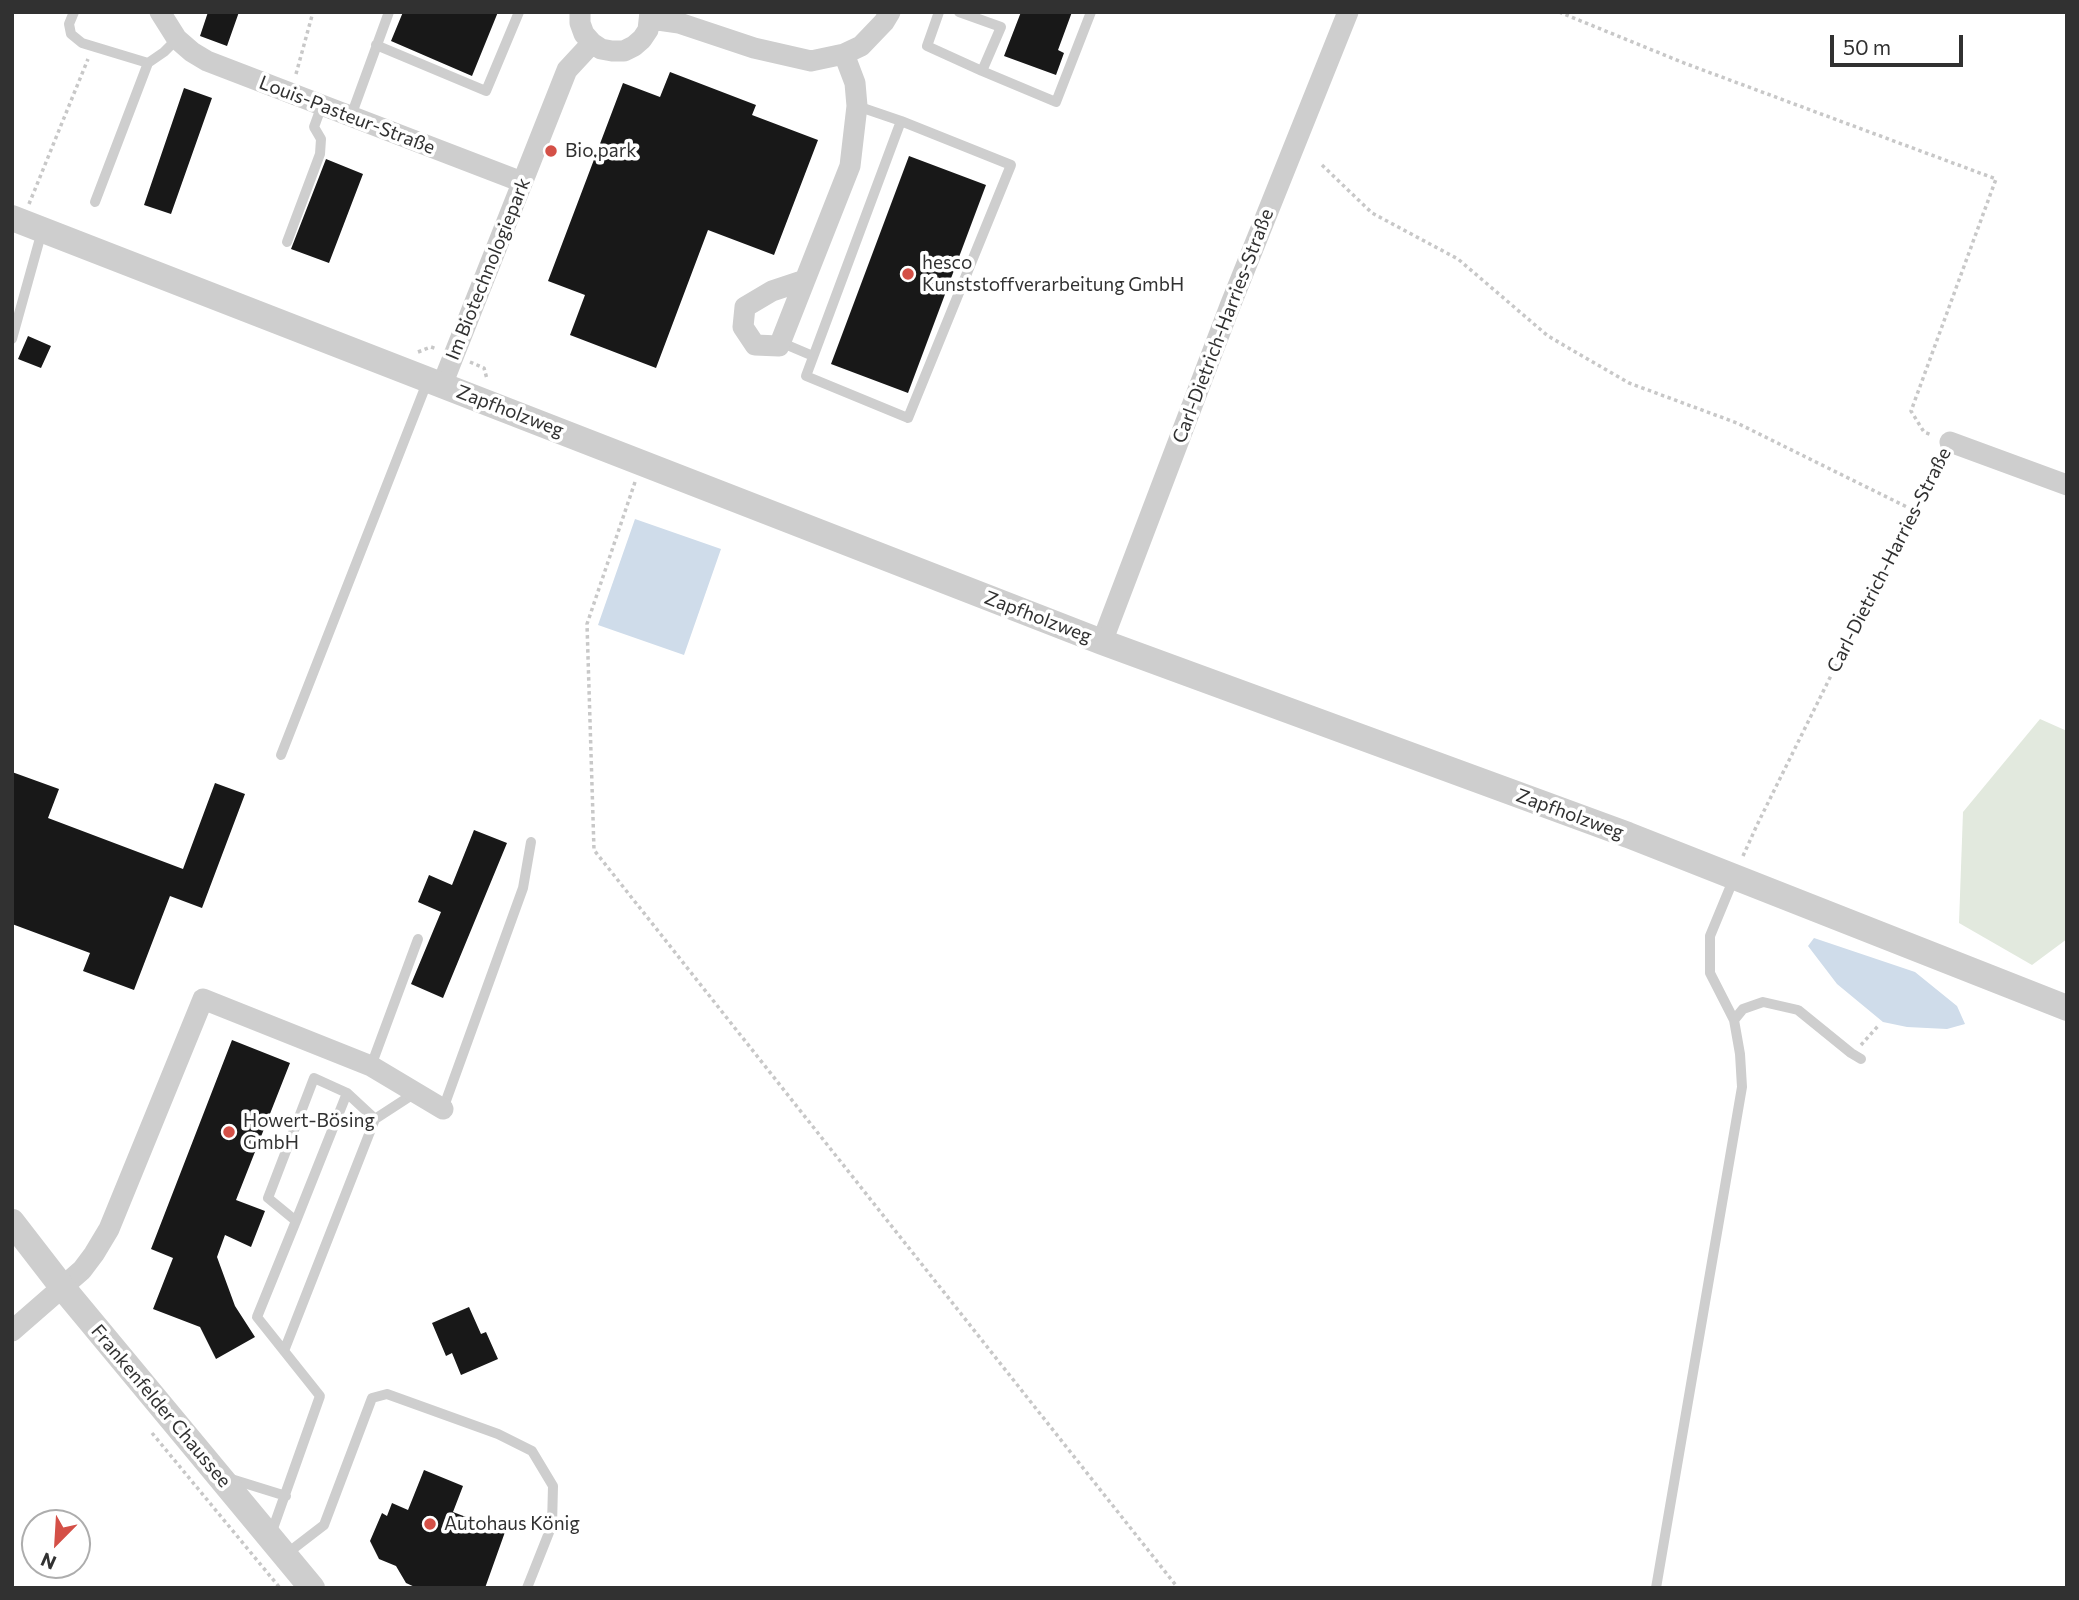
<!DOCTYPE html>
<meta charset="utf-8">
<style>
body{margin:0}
#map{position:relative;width:2079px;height:1600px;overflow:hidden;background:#fff;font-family:Commissioner,sans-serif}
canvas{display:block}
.frame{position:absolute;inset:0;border:14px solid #313131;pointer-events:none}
.north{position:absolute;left:21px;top:1509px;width:70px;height:70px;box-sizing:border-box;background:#fff;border:2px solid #adadad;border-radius:50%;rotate:204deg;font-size:19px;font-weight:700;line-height:28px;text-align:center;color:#313131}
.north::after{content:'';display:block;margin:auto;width:24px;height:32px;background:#d45047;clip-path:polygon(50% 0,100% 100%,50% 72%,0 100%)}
.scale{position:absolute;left:1830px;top:35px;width:133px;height:32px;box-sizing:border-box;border:4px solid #313131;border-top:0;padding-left:9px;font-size:21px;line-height:24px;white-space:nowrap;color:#313131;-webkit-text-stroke:5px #fff;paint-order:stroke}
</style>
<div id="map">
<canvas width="2079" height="1600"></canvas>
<div class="frame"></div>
<div class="north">N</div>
<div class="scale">50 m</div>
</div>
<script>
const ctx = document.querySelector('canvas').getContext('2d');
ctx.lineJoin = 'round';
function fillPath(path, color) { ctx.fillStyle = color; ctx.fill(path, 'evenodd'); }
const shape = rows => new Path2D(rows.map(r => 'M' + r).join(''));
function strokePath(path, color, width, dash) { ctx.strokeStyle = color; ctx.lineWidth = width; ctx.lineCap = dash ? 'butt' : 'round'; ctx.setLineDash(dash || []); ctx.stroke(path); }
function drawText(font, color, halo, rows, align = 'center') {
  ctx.font = font + ' Commissioner,sans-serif'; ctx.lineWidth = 7; ctx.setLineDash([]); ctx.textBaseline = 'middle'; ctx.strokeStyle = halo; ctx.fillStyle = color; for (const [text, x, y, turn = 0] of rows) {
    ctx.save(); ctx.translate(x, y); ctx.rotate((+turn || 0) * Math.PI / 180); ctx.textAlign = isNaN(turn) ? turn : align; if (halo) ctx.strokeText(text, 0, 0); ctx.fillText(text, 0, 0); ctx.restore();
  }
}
const green = shape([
 [2040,719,2067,731,2067,939,2032,965,1959,923,1963,812]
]);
const water = shape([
 [635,519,721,549,684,655,598,625],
 [1814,938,1915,972,1957,1006,1965,1024,1947,1029,1907,1027,1883,1022,1837,984,1808,946]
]);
const building = shape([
 [208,12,239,12,227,46,200,36],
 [403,12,498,12,472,76,391,41],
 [1021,12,1072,12,1058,50,1064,53,1056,75,1004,56],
 [670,72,756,105,752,115,818,140,774,255,708,230,656,368,570,335,585,295,548,281,623,83,660,97],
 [184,88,212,98,171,214,144,205],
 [909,156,986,185,908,393,831,364],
 [326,159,363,174,329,263,291,249],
 [28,336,51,346,41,368,18,359],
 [12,772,59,789,48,818,183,869,215,783,245,794,202,908,170,896,134,990,83,971,90,953,12,924],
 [474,830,507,843,443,998,411,984,441,912,418,902,429,875,452,885],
 [232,1040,290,1063,236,1200,265,1211,251,1247,225,1235,217,1257,235,1306,255,1337,216,1359,200,1327,153,1309,173,1258,151,1249],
 [469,1307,481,1334,486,1332,498,1359,461,1375,452,1353,446,1356,432,1323],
 [424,1470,463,1486,453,1512,505,1532,485,1588,417,1588,406,1583,396,1566,379,1559,370,1541,382,1513,387,1516,392,1503,408,1510]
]);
const path = shape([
 [1559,12,1684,63,1996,179,1911,411,1924,432,1932,435],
 [296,74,313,12],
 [1322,165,1372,213,1458,259,1548,336,1629,383,1737,423,1913,510],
 [29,204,88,59],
 [418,352,431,347,437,349],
 [470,362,484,368,487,379],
 [635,482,587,624,594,850,1178,1588],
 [1743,856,1757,825,1913,510,1941,459],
 [1861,1045,1878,1026],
 [152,1433,280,1588]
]);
const service = shape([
 [74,12,69,24,71,34,82,43,148,63,164,52,177,39],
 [939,12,927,46,982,71],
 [959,12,1001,27,982,71,1056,102,1091,12],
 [376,45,486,91,519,12],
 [857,106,901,121,1011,165,908,418,806,376,901,121],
 [351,116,389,12],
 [95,202,148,63],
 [287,242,320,154,321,139,314,127,322,105],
 [12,339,42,231],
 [780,342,813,356],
 [281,755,428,380],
 [1734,1020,1743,1009,1763,1002,1798,1010,1851,1053,1861,1059],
 [371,1066,418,939],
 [347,1093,375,1119],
 [443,1109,523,888,531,842],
 [284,1351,375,1119,415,1093],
 [228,1478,286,1496],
 [271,1534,320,1396,257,1317,296,1221,347,1093,314,1078,268,1198,296,1221],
 [285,1555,324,1525,372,1398,387,1394,498,1434,532,1451,553,1486,552,1525,527,1588],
 [1656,1588,1742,1087,1740,1054,1734,1020,1710,973,1710,936,1734,878]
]);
const minor = shape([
 [160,12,177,39,192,52,207,61,522,182],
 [580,12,580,23,584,34,592,43,601,49,612,51,624,51,634,46,642,39,648,30,650,12],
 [651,19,679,23,754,48,811,61,844,54,861,46,884,22,890,12],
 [805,280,772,291,745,307,743,327,755,345,779,346,805,280,850,166,857,106,855,83,844,54],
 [442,385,567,70,592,43],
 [1950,442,2067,485],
 [1102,642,1230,306,1348,12],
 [12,1331,82,1270,94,1254,109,1229,203,999,371,1066,443,1109]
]);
const tertiary = shape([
 [12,218,1102,642,1628,835,2067,1008],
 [12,1222,63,1288,312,1588]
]);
const markers = [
 [551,151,7,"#d45047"],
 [908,274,7,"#d45047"],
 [229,1132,7,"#d45047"],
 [430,1524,7,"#d45047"]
];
const streetNames = [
 ["Louis-Pasteur-Straße",347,115,21],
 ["Im Biotechnologiepark",488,269,-68],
 ["Carl-Dietrich-Harries-Straße",1223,326,-69],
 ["Zapfholzweg",510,411,21],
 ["Carl-Dietrich-Harries-Straße",1889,560,-63],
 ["Zapfholzweg",1038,617,21],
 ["Zapfholzweg",1570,814,20],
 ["Frankenfelder Chaussee",161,1406,50]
];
const poiNames = [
 ["Bio.park",565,151],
 ["hesco",922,263],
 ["Kunststoffverarbeitung GmbH",922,285],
 ["Howert-Bösing",243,1121],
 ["GmbH",243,1143],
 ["Autohaus König",444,1524]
];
fillPath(green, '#e2e9de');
fillPath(water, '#cfdcea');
fillPath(building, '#181818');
strokePath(path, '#c8c8c8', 3.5, [3.5, 3.5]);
strokePath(service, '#cecece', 10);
strokePath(minor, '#cecece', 21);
strokePath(tertiary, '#cecece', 26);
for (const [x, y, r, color] of markers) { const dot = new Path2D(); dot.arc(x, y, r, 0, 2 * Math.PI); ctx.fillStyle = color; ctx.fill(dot); strokePath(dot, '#fff', 2.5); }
drawText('19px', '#313131', '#fff', streetNames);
drawText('19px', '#313131', '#fff', poiNames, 'left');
</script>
